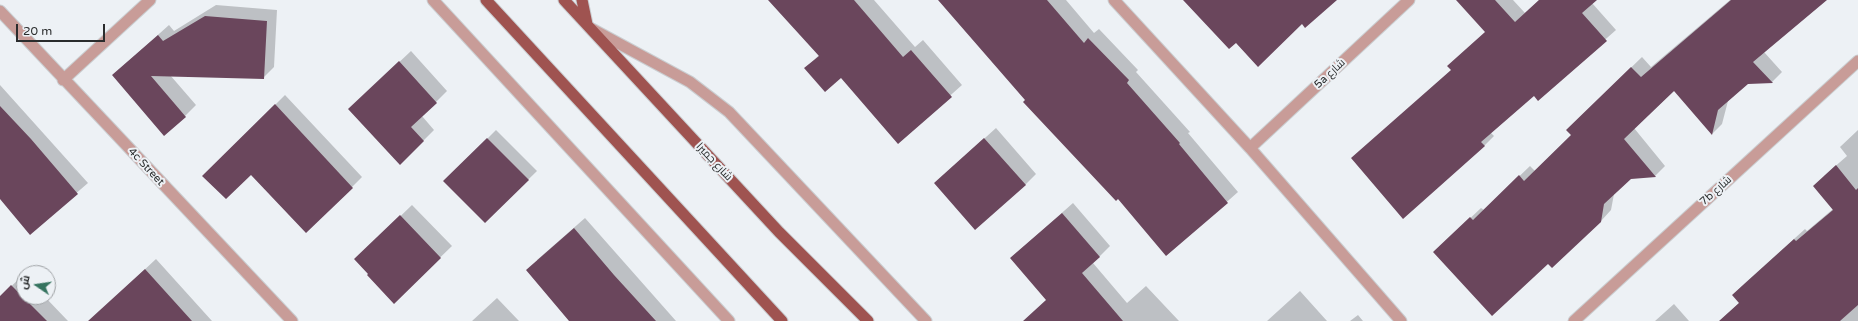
<!DOCTYPE html>
<meta charset="utf-8">
<style>
body{margin:0}
#map{position:relative;width:1858px;height:321px;overflow:hidden;background:#edf1f5;font-family:"Varela Round",Cairo,sans-serif}
canvas{display:block}
.north{position:absolute;left:16px;top:265px;width:40px;height:40px;box-sizing:border-box;background:#edf1f5;border:1px solid #9fa2a5;border-radius:50%;rotate:283deg;font-size:11px;font-weight:700;line-height:16px;text-align:center;color:#2a2c2d}
.north::after{content:'';display:block;margin:auto;width:14px;height:18px;background:#35735f;clip-path:polygon(50% 0,100% 100%,50% 72%,0 100%)}
.scale{position:absolute;left:16px;top:24px;width:89px;height:18px;box-sizing:border-box;border:2px solid #2a2c2d;border-top:0;padding-left:5px;font-size:12px;line-height:14px;white-space:nowrap;color:#2a2c2d;-webkit-text-stroke:3px #edf1f5;paint-order:stroke}
</style>
<div id="map">
<canvas width="1858" height="321"></canvas>
<div class="north">ش</div>
<div class="scale">20 m</div>
</div>
<script>
const ctx = document.querySelector('canvas').getContext('2d');
ctx.lineJoin = 'round';
function fillPath(path, color) { ctx.fillStyle = color; ctx.fill(path, 'evenodd'); }
const shape = rows => new Path2D(rows.map(r => 'M' + r).join(''));
function strokePath(path, color, width, dash) { ctx.strokeStyle = color; ctx.lineWidth = width; ctx.lineCap = dash ? 'butt' : 'round'; ctx.setLineDash(dash || []); ctx.stroke(path); }
function drawText(font, color, halo, rows, align = 'center') {
  ctx.font = font + ' "Varela Round",Cairo,sans-serif'; ctx.lineWidth = 4; ctx.setLineDash([]); ctx.textBaseline = 'middle'; ctx.strokeStyle = halo; ctx.fillStyle = color; for (const [text, x, y, turn = 0] of rows) {
    ctx.save(); ctx.translate(x, y); ctx.rotate((+turn || 0) * Math.PI / 180); ctx.textAlign = isNaN(turn) ? turn : align; if (halo) ctx.strokeText(text, 0, 0); ctx.fillText(text, 0, 0); ctx.restore();
  }
}
const shadow = shape([
 [770,0,874,0,915,47,923,40,962,85,898,142,841,77,806,68,819,55],
 [941,0,1066,0,1094,33,1099,29,1138,70,1136,72,1190,132,1188,133,1238,192,1167,255,1118,197,1026,100],
 [1475,0,1513,0,1525,13,1539,0,1595,0,1592,3,1616,30,1538,99,1534,95,1490,132,1494,136,1484,146,1403,217,1452,70,1486,32],
 [1730,0,1822,0,1764,52,1782,72,1772,82,1748,83,1728,101,1722,124,1712,134,1675,90,1634,128,1665,166,1655,176,1631,178,1614,194,1611,210,1601,221,1548,262,1445,242,1481,208,1484,210,1530,166,1535,171,1572,135,1577,120,1642,57,1651,67],
 [216,5,277,10,274,67,263,78,170,75,196,105,185,116,113,75,169,25,174,31],
 [411,51,447,91,422,116,434,130,423,141,360,99],
 [0,85,88,183,30,233,0,198],
 [285,95,362,177,352,187,251,173,204,176],
 [996,128,1036,174,1025,185,935,183],
 [496,130,537,171,485,222,445,181],
 [1858,130,1858,321,1720,321,1740,302,1733,295,1744,284,1805,229,1807,231,1833,209,1824,176,1847,156,1840,147],
 [1073,203,1110,246,1093,263,1127,303,1146,286,1179,321,1024,321,1047,300,1011,258],
 [412,205,452,246,394,302,356,259],
 [585,218,676,321,571,321,537,260],
 [156,259,212,321,111,321,112,300],
 [23,275,24,297,45,297,68,321,0,321,0,297],
 [1300,291,1327,321,1267,321],
 [497,298,519,321,472,321],
 [1674,304,1689,321,1655,321],
 [1358,315,1363,321,1350,321]
]);
const building = shape([
 [768,0,854,0,903,57,911,50,952,97,898,144,841,78,825,92,804,68,819,56],
 [938,0,1047,0,1084,43,1088,38,1129,80,1127,83,1180,143,1179,144,1228,203,1166,256,1118,199,1116,201,1023,102,1025,100],
 [1183,0,1337,0,1305,28,1302,24,1258,67,1236,43,1229,49],
 [1456,0,1495,0,1515,22,1539,0,1597,0,1582,13,1607,41,1538,101,1534,96,1481,142,1485,146,1403,219,1351,158,1451,70,1447,66,1485,32],
 [1731,0,1827,0,1753,62,1773,83,1748,84,1718,110,1712,135,1674,91,1624,139,1656,177,1631,179,1604,204,1601,222,1552,268,1548,264,1492,316,1433,252,1470,217,1473,220,1519,175,1524,181,1571,135,1566,130,1631,67,1641,77],
 [205,16,267,21,264,79,151,76,186,117,164,136,112,75,158,35,163,41],
 [399,61,437,103,411,127,424,141,400,165,348,109],
 [275,104,353,188,306,233,251,175,226,199,202,176],
 [0,106,31,139,78,194,30,235,0,199],
 [487,138,529,180,485,223,443,181],
 [984,138,1026,185,975,230,934,183],
 [1836,165,1856,190,1858,188,1858,305,1840,321,1719,321,1739,303,1732,295,1794,239,1796,241,1833,210,1813,186],
 [1062,213,1100,257,1082,273,1123,321,1023,321,1046,300,1010,258],
 [400,215,441,258,394,304,367,275,368,274,354,259],
 [574,228,614,275,656,321,569,321,526,270],
 [145,269,192,321,88,321],
 [11,285,47,321,0,321,0,296]
]);
const minor = shape([
 [433,0,729,321],
 [1114,0,1250,148,1401,321],
 [0,11,292,321],
 [592,29,690,82,729,112,926,321],
 [63,80,150,0],
 [1250,148,1409,0],
 [1574,321,1858,61]
]);
const primary = shape([
 [486,0,782,321],
 [564,0,779,232,868,321],
 [582,0,587,24]
]);
const streetNames = [
 ["5a شارع",1330,74,-43],
 ["شارع جميرا",714,162,47],
 ["4c Street",146,167,47],
 ["7b شارع",1716,191,-42]
];
fillPath(shadow, '#0003');
fillPath(building, '#6a465c');
strokePath(minor, '#caced1', 13);
strokePath(primary, '#caced1', 13);
strokePath(minor, '#c89c98', 11);
strokePath(primary, '#9f5350', 11);
drawText('11px', '#2a2c2d', '#edf1f5', streetNames);
</script>
